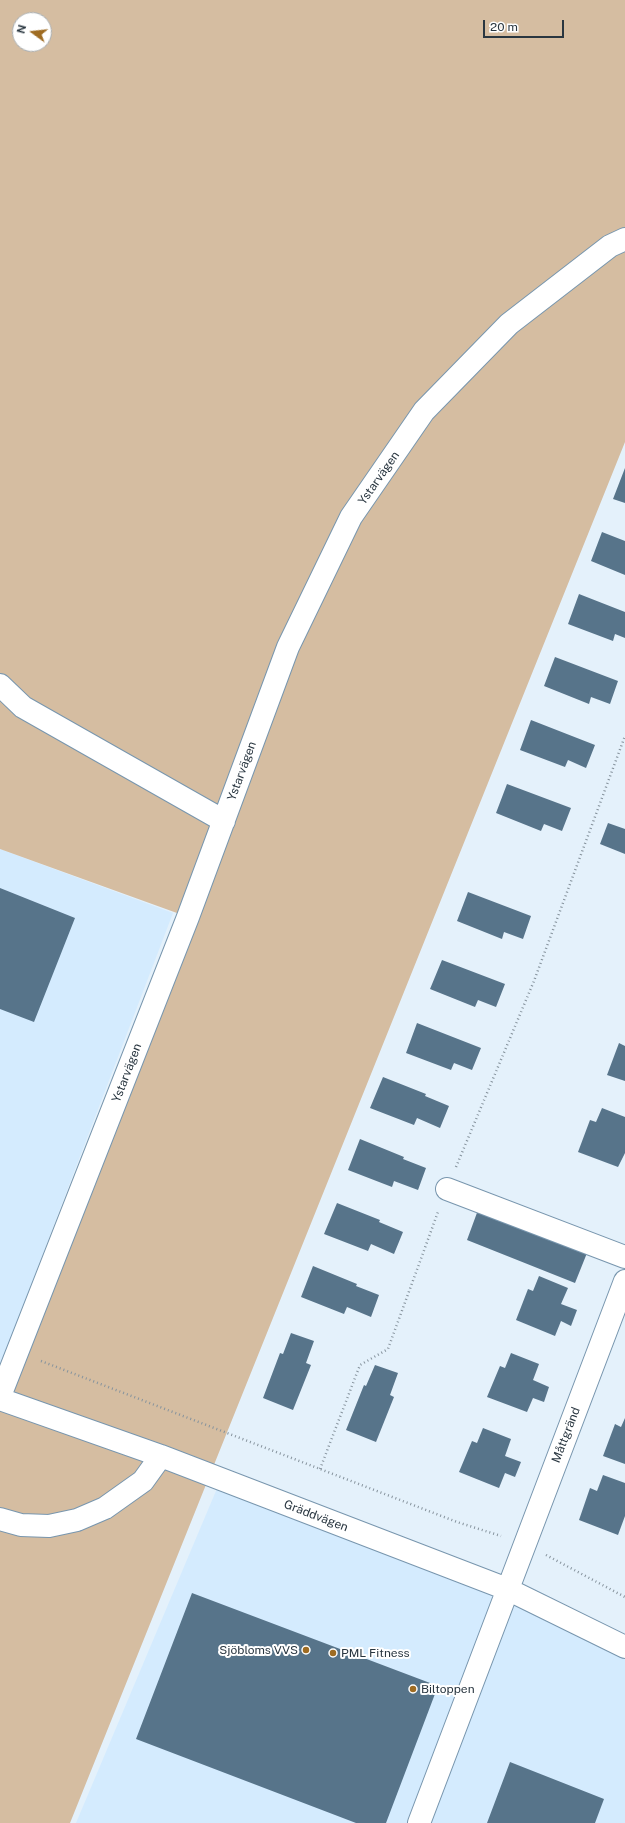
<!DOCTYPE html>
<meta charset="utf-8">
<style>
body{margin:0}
#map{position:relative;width:625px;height:1823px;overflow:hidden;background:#e4f1fb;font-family:"Public Sans",sans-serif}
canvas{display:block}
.north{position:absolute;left:12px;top:12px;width:40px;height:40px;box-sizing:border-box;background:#fff;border:1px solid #a9afb3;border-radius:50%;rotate:285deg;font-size:11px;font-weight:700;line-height:16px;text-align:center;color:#293640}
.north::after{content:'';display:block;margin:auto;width:14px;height:18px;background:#9f6c22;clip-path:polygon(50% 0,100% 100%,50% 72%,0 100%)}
.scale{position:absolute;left:483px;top:20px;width:81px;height:18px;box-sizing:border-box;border:2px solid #293640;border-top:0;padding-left:5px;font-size:12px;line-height:14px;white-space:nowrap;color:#293640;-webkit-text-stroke:3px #fff;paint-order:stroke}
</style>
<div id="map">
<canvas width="625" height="1823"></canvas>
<div class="north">N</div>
<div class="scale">20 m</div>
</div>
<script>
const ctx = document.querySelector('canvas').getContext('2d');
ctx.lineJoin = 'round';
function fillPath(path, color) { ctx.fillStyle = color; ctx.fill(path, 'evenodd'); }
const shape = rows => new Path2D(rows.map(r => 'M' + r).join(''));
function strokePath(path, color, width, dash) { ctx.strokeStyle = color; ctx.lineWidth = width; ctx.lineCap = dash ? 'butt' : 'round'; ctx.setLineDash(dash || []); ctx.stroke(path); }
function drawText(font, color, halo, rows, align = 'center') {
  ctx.font = font + ' "Public Sans",sans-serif'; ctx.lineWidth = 4; ctx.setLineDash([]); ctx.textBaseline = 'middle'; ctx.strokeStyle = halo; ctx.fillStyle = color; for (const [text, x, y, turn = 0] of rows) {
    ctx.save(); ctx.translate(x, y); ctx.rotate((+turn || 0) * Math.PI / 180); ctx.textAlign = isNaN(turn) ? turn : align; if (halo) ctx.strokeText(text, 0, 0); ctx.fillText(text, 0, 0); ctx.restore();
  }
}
const built = shape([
 [0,849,173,913,0,1366],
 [221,1479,625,1647,625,1823,76,1823]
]);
const green = shape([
 [0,0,625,0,625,442,70,1823,0,1823,0,1396,188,917,0,849],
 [20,20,44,20,44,44,20,44]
]);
const building = shape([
 [625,468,625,503,613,499],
 [602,532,625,541,625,575,591,561],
 [579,594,625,612,625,638,615,634,613,641,568,624],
 [555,657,618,681,610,704,591,697,589,704,544,686],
 [531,720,595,745,586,768,568,760,565,767,520,750],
 [507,784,571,808,562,831,544,824,541,831,496,813],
 [608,823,625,829,625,854,600,844],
 [0,888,75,918,34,1022,0,1009],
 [468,892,531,916,523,939,504,932,502,939,457,921],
 [442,960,505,984,496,1007,478,1000,475,1007,430,989],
 [417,1023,481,1048,472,1070,454,1063,451,1070,406,1053],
 [619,1043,625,1046,625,1081,607,1075],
 [383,1077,426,1094,425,1096,449,1106,440,1128,417,1118,414,1125,370,1108],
 [602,1108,625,1117,625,1153,618,1167,578,1152,590,1120,596,1122],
 [360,1139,404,1157,403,1159,426,1168,418,1190,394,1181,392,1187,348,1170],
 [337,1203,380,1220,379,1222,403,1232,394,1254,371,1244,368,1251,324,1234],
 [478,1210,587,1253,575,1283,467,1240],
 [313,1266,357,1284,356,1286,379,1295,371,1317,347,1307,344,1314,301,1297],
 [539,1276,568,1288,561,1304,577,1310,571,1326,561,1321,555,1336,516,1320,528,1289,533,1291],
 [291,1333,314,1341,306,1363,311,1365,293,1410,263,1398,280,1353,283,1354],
 [511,1353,539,1364,533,1380,549,1387,544,1402,533,1398,527,1412,487,1397,500,1366,505,1368],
 [375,1365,398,1373,390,1395,394,1397,376,1442,346,1430,364,1385,366,1386],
 [625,1418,625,1464,603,1456,615,1424,621,1427],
 [483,1428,511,1439,505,1456,521,1462,515,1477,505,1473,499,1488,459,1472,472,1441,477,1443],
 [603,1475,625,1483,625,1516,618,1535,579,1520,590,1488,597,1491],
 [192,1593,438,1686,386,1823,356,1823,136,1739],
 [510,1762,604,1799,595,1823,487,1823]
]);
const path = shape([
 [456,1167,534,981,625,736],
 [41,1361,457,1522,501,1536],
 [320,1469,360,1365,388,1349,438,1212],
 [546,1555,625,1597]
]);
const minor = shape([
 [0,685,23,707,224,821],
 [447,1189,625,1257],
 [0,1396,188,917,288,647,351,517,424,411,509,324,610,246,625,239],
 [0,1399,161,1456,507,1589,625,1647],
 [0,1519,21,1525,49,1526,77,1520,105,1508,143,1481,161,1456],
 [419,1823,625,1281]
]);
const markers = [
 [306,1650,4,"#9f6c22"],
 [333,1653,4,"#9f6c22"],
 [413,1689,4,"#9f6c22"]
];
const streetNames = [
 ["Ystarvägen",379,478,-55],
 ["Ystarvägen",242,771,-70],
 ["Ystarvägen",127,1073,-69],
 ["Måttgränd",566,1435,-69],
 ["Gräddvägen",316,1516,21]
];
const poiNames = [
 ["Sjöbloms VVS",298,1650,"right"],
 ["PML Fitness",341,1653],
 ["Biltoppen",421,1689]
];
fillPath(built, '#d4ebfe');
fillPath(green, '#d5bda1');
fillPath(building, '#57748a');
strokePath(minor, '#7896ae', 24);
strokePath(path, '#86939d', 2.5, [1, 3]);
strokePath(minor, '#fff', 22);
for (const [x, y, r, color] of markers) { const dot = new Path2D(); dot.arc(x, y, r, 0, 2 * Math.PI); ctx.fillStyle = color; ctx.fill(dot); strokePath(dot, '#fff', 1.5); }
drawText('12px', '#293640', '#fff', streetNames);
drawText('12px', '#293640', '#fff', poiNames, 'left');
</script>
